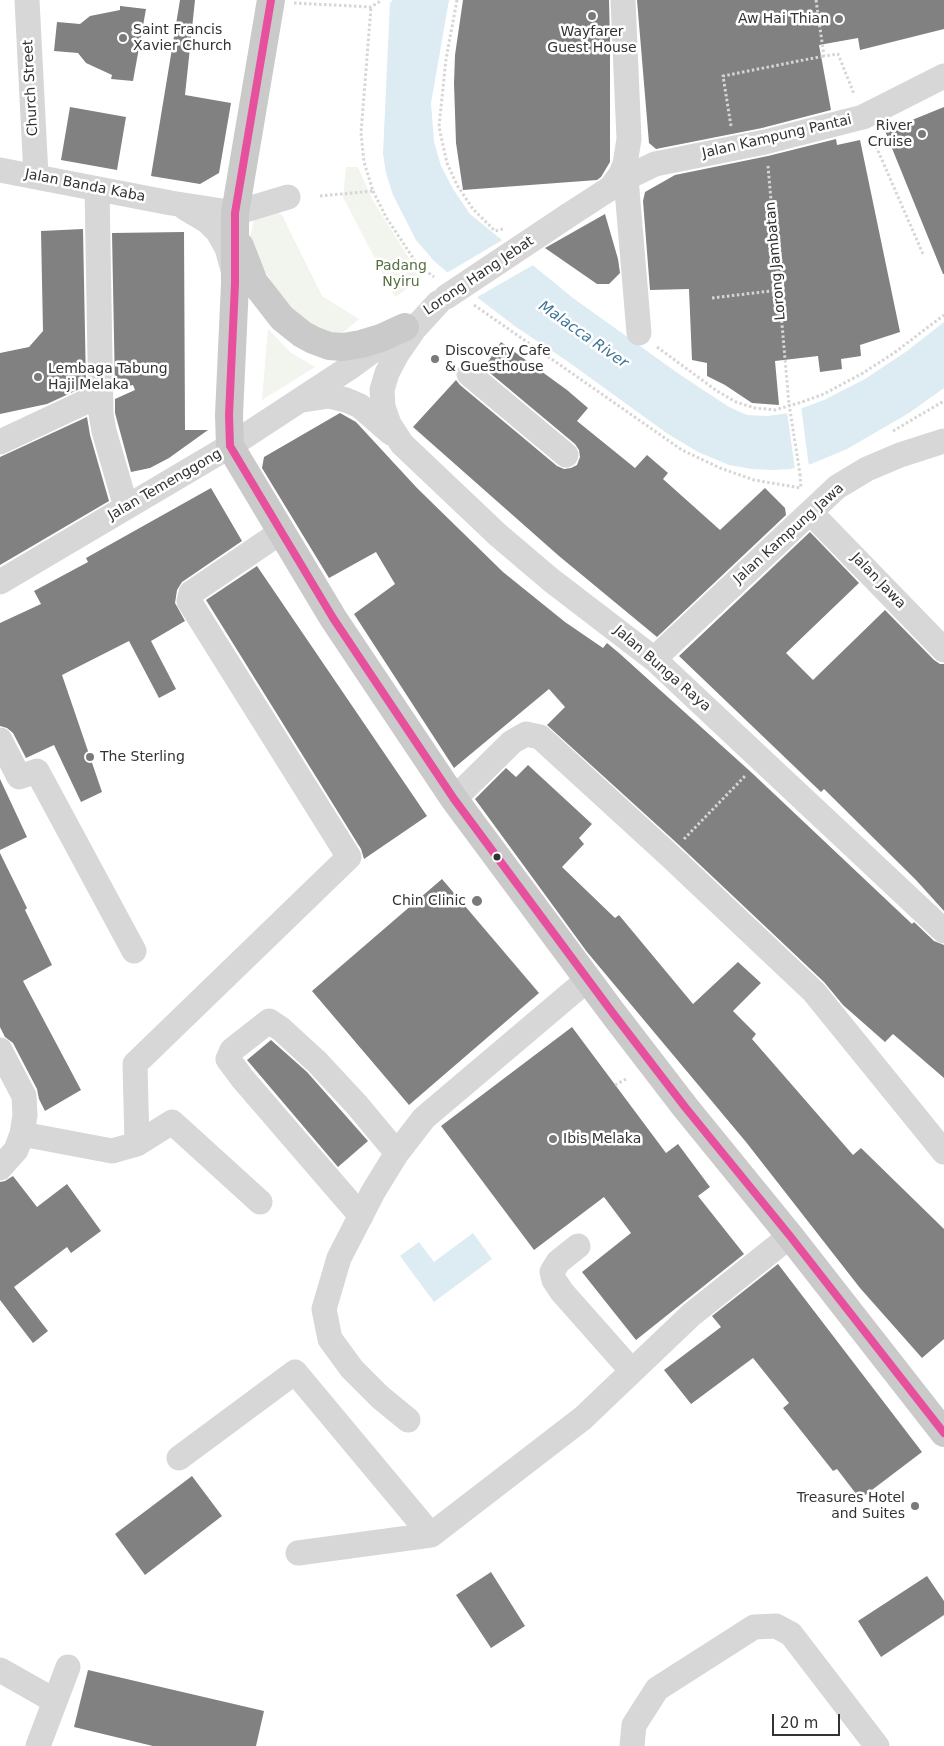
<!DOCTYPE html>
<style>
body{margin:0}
#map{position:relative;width:944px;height:1746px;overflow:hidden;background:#fff;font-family:"DejaVu Sans",sans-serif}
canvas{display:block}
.scale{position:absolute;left:772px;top:1714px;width:68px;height:22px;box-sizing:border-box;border:2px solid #333;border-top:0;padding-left:6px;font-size:15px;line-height:18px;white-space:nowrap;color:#333;-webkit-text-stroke:4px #fff;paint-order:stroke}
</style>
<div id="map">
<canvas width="944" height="1746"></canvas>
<div class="scale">20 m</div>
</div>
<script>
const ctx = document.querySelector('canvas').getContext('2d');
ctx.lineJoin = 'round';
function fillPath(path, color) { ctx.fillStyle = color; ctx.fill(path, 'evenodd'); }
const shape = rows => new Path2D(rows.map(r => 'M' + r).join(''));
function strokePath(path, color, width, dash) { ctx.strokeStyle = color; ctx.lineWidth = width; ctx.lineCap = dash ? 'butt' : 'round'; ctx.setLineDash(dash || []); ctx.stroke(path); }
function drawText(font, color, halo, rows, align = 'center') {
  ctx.font = font + ' "DejaVu Sans",sans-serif'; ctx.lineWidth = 5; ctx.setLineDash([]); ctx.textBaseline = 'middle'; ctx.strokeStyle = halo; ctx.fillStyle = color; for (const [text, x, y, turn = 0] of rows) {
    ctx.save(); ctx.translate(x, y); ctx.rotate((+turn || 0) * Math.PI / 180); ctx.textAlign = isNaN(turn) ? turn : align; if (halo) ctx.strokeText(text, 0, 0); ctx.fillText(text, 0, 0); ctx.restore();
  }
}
const green = shape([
 [346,167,358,167,372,199,422,279,395,297,343,197],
 [258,202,282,215,322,296,359,319,334,340,308,328,282,299,260,263,250,238],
 [268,329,290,352,315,367,262,400]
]);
const water = shape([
 [393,0,449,0,431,103,434,142,441,166,453,189,470,214,573,298,679,374,729,407,747,415,768,416,789,413,824,400,865,379,907,351,944,322,944,388,909,413,847,449,811,464,791,469,773,470,752,469,729,465,698,452,668,434,567,361,516,327,474,295,434,261,416,240,393,195,386,173,383,154,390,3],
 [473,1233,492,1259,434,1302,400,1256,419,1242,434,1262]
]);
const pier = shape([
 [504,239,535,264,474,299,445,274],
 [801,406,809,467,795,470,787,411]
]);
const building = shape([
 [180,0,195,0,185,95,231,103,219,173,200,184,151,176],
 [463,0,609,0,610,41,610,162,601,177,597,180,463,190,456,143,454,83,455,55],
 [637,0,944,0,944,29,860,50,858,38,819,45,831,110,762,128,656,149,649,143],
 [120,6,146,9,133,81,111,79,112,75,86,63,78,53,54,51,57,22,80,24,90,16,120,10],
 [70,107,126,117,117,170,61,160],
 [944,107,944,274,943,274,885,131],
 [836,139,837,145,860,140,900,332,860,345,861,356,841,359,842,369,820,372,818,356,775,361,779,405,752,403,725,385,707,376,707,363,692,360,689,289,650,290,643,201,645,192,675,175,768,156],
 [605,214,618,259,620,273,609,284,597,284,545,248],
 [83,229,86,386,47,404,0,414,0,353,29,347,43,331,41,231],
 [184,232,185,430,208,430,169,458,150,468,131,472,115,413,115,399,135,390,133,385,115,389,112,233],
 [501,342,567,390,588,408,577,421,635,468,647,455,668,473,663,479,720,530,765,488,785,508,786,515,657,637,559,556,413,427,456,380,460,385,557,466,564,469,571,468,577,465,580,457,579,450,575,444,484,368],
 [340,413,356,422,417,488,503,572,565,622,603,648,607,643,619,653,752,773,912,924,914,922,934,941,944,945,944,1078,893,1034,885,1042,843,1005,824,982,679,845,547,725,565,707,549,689,454,768,354,614,395,584,376,552,329,578,262,468,264,457],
 [87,417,90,435,109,501,0,565,0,457],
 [211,488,242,541,182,582,177,590,175,603,185,621,151,641,176,689,159,698,129,641,62,675,102,792,81,802,54,745,26,758,13,733,7,728,0,726,0,623,41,604,34,591,88,562,86,558],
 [810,532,859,583,786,653,813,680,885,610,934,660,940,664,944,664,944,911,916,880,824,789,821,792,679,656],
 [257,566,427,816,364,859,361,849,206,600],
 [528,765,592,824,579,838,584,844,562,867,615,918,619,915,693,1004,738,962,761,983,733,1011,756,1034,752,1039,853,1155,861,1148,944,1229,944,1339,922,1358,860,1288,746,1142,587,952,475,799,506,768,516,777],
 [0,779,27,837,0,850],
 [0,853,27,908,25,910,52,965,23,981,81,1090,45,1111,39,1099,37,1089,13,1043,5,1037,0,1027],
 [442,879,539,993,409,1105,312,991],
 [572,1027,666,1153,678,1144,710,1187,698,1196,744,1254,636,1340,582,1272,631,1233,604,1197,534,1250,441,1126],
 [271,1040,307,1072,368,1141,338,1167,247,1060],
 [13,1176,37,1207,67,1184,101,1231,71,1253,67,1247,14,1287,48,1331,33,1343,0,1300,0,1182,5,1181],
 [778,1264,922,1452,860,1499,837,1469,833,1471,783,1408,789,1403,753,1358,691,1404,664,1370,721,1327,712,1316],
 [192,1476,222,1516,145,1575,115,1534],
 [491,1572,525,1626,491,1648,456,1595],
 [927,1576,944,1601,944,1615,881,1657,858,1621],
 [88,1670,264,1711,256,1746,153,1746,74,1727]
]);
const path = shape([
 [457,0,446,59,439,127,447,163,457,185,473,209,495,231,503,229],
 [816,0,824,56,838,54,854,94],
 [294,3,371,7,382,0],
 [731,126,723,76,824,56],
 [872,137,923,254],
 [768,166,789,404],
 [373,191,386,217,417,264,434,277],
 [320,196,373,191,364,162,361,133,371,7],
 [712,298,779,290],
 [474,305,682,450,720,468,754,480,801,488],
 [657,347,717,391,736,402,755,408,775,410,802,402,824,394,863,373,894,353,944,315],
 [893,431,944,401],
 [800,474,801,488],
 [684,839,746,775],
 [615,1085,628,1078]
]);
const minor = shape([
 [27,0,36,176],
 [0,170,171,203,235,213,288,197],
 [626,178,639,333],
 [97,189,101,414,104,431,126,507],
 [610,189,621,174,625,164,629,139,623,0],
 [185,208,207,221,218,232,227,248,233,270],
 [569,215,626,178,655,164,765,142,863,117,944,76],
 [438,303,415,328,397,354,387,373,382,390,383,407,389,424,402,444,498,535,551,580,654,659,944,931],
 [469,374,566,455],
 [303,400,329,396,346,400,360,406,391,433],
 [0,442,100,395],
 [811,513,944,650],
 [0,582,230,446,352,366,390,338],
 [654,659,837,487,867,469,900,455,944,441],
 [0,740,19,777,37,771,134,951],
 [454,799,512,742,526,734,540,737,669,855,814,992,944,1152],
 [0,1050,24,1096,25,1115,22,1134,16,1150,0,1168],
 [22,1134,112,1151,137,1144,172,1122,260,1202],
 [137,1144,135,1064,349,857,189,601,191,593,281,532],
 [361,1216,242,1078,228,1059,232,1050,269,1021,281,1029,317,1062,357,1105,397,1153],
 [578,1246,558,1262,552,1272,554,1280,562,1292,632,1371],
 [408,1420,380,1397,352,1369,330,1339,324,1309,339,1258,373,1192,397,1153,424,1118,587,980],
 [179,1458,295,1372,431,1535,583,1418,691,1315,790,1236],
 [298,1553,431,1535],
 [0,1670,55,1701],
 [38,1746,68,1667],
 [632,1746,634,1725,657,1689,754,1627,776,1626,791,1634,877,1746]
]);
const major = shape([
 [271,0,235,213,235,284,229,415,230,446,333,618,454,799,612,1012,685,1107,790,1236,944,1433],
 [240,246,254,282,282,318,302,334,313,340,329,346,343,347,361,344,381,338,405,327]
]);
const pathBridge = shape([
 [789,404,800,474]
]);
const minorBridge = shape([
 [446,297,569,215]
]);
const bus1 = shape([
 [271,0,235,213,235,284,229,415,230,446,333,618,454,799,612,1012,685,1107,790,1236,944,1433]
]);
const markers = [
 [592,16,5,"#7a7a7a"],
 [839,19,5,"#7a7a7a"],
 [123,38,5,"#7a7a7a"],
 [922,134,5,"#7a7a7a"],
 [435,359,5,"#7a7a7a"],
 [38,377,5,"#7a7a7a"],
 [90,757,5,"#7a7a7a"],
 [497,857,4.5,"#333"],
 [477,901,6,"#7a7a7a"],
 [553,1139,5,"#7a7a7a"],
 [915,1506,5,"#7a7a7a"]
];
const poiNames = [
 ["Aw Hai Thian",829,19,"right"],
 ["Saint Francis",133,30],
 ["Xavier Church",133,46],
 ["Wayfarer",592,32,"center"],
 ["Guest House",592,48,"center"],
 ["River",912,126,"right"],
 ["Cruise",912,142,"right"],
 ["Discovery Cafe",445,351],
 ["& Guesthouse",445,367],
 ["Lembaga Tabung",48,369],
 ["Haji Melaka",48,385],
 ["The Sterling",100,757],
 ["Chin Clinic",466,901,"right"],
 ["Ibis Melaka",563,1139],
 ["Treasures Hotel",905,1498,"right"],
 ["and Suites",905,1514,"right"]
];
const streetNames = [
 ["Church Street",31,88,-93],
 ["Jalan Kampung Pantai",777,137,-13],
 ["Jalan Banda Kaba",85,186,11],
 ["Lorong Jambatan",776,261,-95],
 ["Lorong Hang Jebat",479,276,-34],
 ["Jalan Temenggong",165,485,-30],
 ["Jalan Kampung Jawa",789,534,-42],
 ["Jalan Jawa",878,581,46],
 ["Jalan Bunga Raya",662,669,41]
];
const parkNames = [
 ["Padang",401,266],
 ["Nyiru",401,282]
];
const waterNames = [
 ["Malacca River",583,335,35]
];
fillPath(green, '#f1f5ed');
fillPath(water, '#ddebf3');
fillPath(pier, '#fff');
fillPath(building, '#818181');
strokePath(path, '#d6d6d6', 3, [2.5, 2.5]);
strokePath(minor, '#d7d7d7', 25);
strokePath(major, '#cacaca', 28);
strokePath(pathBridge, '#d6d6d6', 3, [2.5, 2.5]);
strokePath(minorBridge, '#d7d7d7', 25);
strokePath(bus1, '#e6509d', 8);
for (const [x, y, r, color] of markers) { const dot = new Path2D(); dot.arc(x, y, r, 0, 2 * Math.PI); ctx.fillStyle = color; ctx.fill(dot); strokePath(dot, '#fff', 2); }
drawText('14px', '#333', '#fff', poiNames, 'left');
drawText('14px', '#333', '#fff', streetNames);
drawText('14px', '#56703f', '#fff', parkNames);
drawText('italic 15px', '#3f7597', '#fff', waterNames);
</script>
